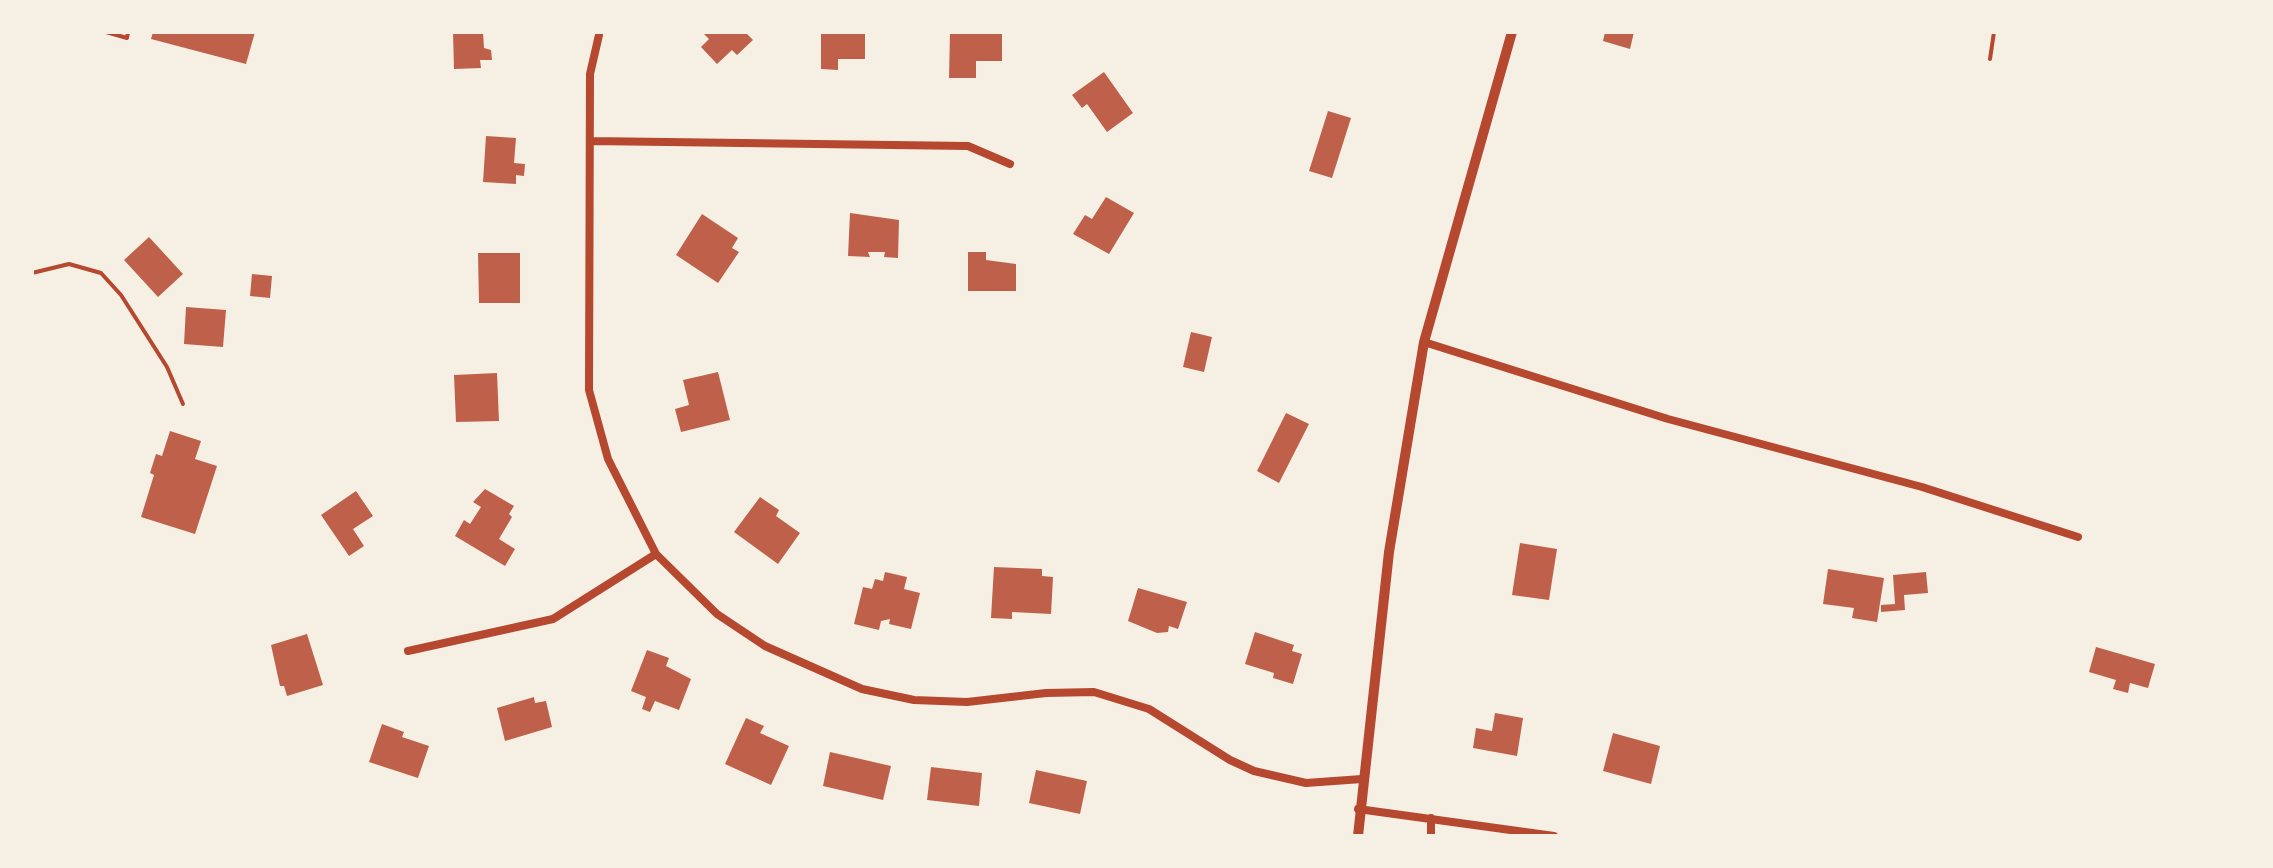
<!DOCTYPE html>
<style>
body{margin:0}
#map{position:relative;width:2273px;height:868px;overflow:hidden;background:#f6efe4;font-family:"Work Sans",sans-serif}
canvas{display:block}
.frame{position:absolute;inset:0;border:34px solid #f6efe4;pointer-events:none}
</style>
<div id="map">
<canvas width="2273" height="868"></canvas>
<div class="frame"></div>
</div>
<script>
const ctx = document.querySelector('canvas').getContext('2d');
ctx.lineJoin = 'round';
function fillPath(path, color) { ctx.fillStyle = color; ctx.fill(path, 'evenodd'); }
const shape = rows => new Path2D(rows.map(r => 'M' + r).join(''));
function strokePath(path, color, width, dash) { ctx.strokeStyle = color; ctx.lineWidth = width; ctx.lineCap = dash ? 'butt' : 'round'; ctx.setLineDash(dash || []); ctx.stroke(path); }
const building = shape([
 [153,32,255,32,246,64,151,39],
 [453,32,483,32,484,48,491,50,492,60,480,60,481,68,454,69],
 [702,32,745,32,753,40,737,55,732,50,717,64,701,47,709,39],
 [821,32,865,32,865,59,838,59,838,70,821,69],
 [950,32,1002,32,1002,61,976,61,976,78,949,78],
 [1605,32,1634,32,1630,49,1603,41],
 [1104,72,1133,113,1107,132,1087,104,1082,108,1072,95],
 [1328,111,1351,118,1332,178,1309,171],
 [486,136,516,138,514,163,525,164,524,176,516,175,516,184,483,182],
 [1106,197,1134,213,1109,254,1073,234,1085,215,1092,219],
 [850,213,899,220,898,258,884,257,885,252,868,252,870,257,848,256],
 [702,214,738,238,732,248,739,252,718,283,676,255],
 [149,237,183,274,158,297,124,260],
 [968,252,986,252,986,260,1016,264,1016,291,968,291],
 [478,253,520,253,520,303,479,303],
 [252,274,272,276,270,298,250,296],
 [186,307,226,310,223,347,184,344],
 [1191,332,1212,337,1204,372,1183,367],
 [718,372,730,420,681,432,675,409,689,405,683,380],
 [497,373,499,421,456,422,454,375],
 [1286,413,1309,424,1279,483,1257,471],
 [170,431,201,441,195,459,217,466,195,534,141,517,154,475,150,473,156,454,162,456],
 [485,489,514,506,509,514,512,517,499,539,515,549,505,566,455,536,464,520,470,524,481,507,473,502],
 [356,491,373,516,353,529,364,546,349,556,321,515],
 [760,497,779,510,776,516,800,533,778,564,734,532],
 [1520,543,1557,549,1549,600,1512,595],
 [994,567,1042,569,1042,576,1053,577,1051,614,1012,612,1012,619,991,618],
 [1828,569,1884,578,1877,622,1852,618,1854,608,1823,604],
 [885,572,907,577,904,589,920,593,911,629,889,624,890,619,881,621,879,630,854,624,863,587,872,589,875,579,883,581],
 [1926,572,1928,593,1904,595,1905,610,1881,612,1881,605,1895,604,1893,575],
 [1138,588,1187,602,1178,629,1169,626,1168,632,1157,633,1128,621],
 [1255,632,1294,645,1292,651,1302,654,1293,684,1273,678,1274,673,1245,664],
 [307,634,323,685,287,696,284,686,280,686,271,645],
 [2096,647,2155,664,2148,688,2130,683,2128,693,2113,689,2116,680,2089,672],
 [647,650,669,658,666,666,691,679,679,710,655,701,650,712,642,709,646,697,631,691],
 [534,697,535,703,546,701,552,727,505,741,497,708],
 [1495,713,1523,718,1517,756,1473,748,1476,728,1492,731],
 [746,718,764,726,760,733,789,746,771,785,725,764],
 [382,724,404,732,402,737,429,746,418,778,369,762],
 [1613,733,1660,746,1651,784,1603,771],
 [830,752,891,766,883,800,823,786],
 [931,767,982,773,979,806,927,800],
 [1036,770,1087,781,1080,814,1029,803]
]);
const service = shape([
 [106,32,127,38,128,32],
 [1990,59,1994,32],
 [32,273,69,264,101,273,121,295,167,367,183,404]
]);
const minor = shape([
 [599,35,590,74,589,390,608,459,656,554,717,614,765,646,862,689,914,700,967,702,1046,693,1094,692,1149,709,1230,760,1254,771,1306,783,1362,779],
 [591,141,968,146,1010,164],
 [1424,342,1668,419,1922,487,2078,537],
 [408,651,553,619,656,554],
 [1358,809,1554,836],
 [1431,818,1431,836]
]);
const tertiary = shape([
 [1358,836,1389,552,1424,342,1512,32]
]);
fillPath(building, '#bf614a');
strokePath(service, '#b5482f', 4);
strokePath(minor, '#b5482f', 8);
strokePath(tertiary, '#b5482f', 10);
</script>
